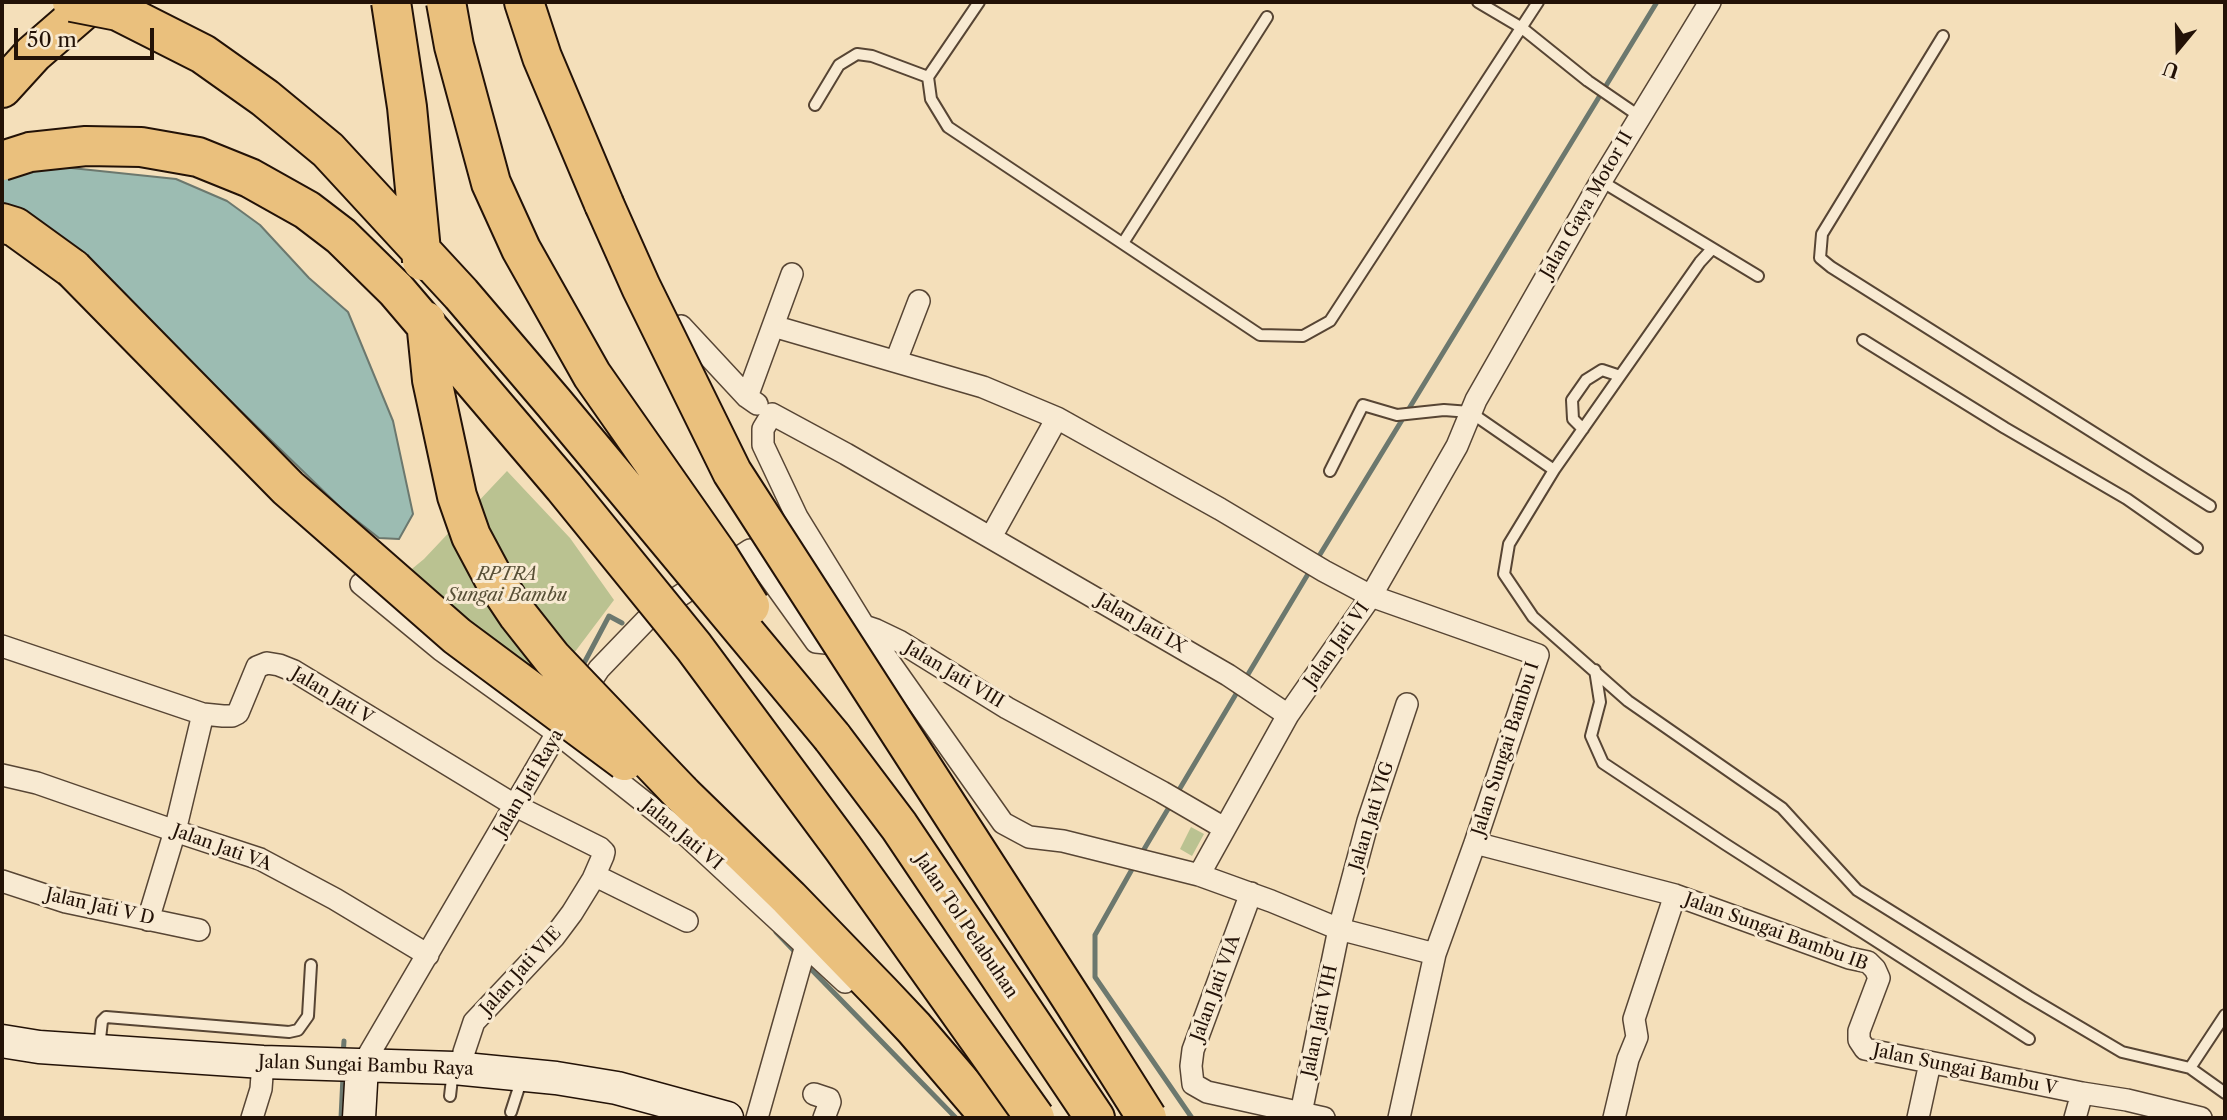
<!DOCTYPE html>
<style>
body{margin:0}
#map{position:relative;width:2227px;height:1120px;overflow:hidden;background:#f4dfba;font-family:"Libre Caslon Text",serif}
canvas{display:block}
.frame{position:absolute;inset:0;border:4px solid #231207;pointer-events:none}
.north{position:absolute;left:2143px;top:14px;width:70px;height:70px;-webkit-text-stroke:5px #f8ead2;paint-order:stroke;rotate:199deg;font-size:19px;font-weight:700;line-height:28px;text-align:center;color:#231207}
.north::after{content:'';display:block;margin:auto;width:24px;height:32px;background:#231207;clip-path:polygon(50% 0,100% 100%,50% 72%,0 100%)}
.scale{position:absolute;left:14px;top:28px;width:140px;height:32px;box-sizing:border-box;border:4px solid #231207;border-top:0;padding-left:9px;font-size:21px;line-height:24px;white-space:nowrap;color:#231207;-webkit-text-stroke:5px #f8ead2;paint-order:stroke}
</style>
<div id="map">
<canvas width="2227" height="1120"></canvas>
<div class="frame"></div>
<div class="north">U</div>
<div class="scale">50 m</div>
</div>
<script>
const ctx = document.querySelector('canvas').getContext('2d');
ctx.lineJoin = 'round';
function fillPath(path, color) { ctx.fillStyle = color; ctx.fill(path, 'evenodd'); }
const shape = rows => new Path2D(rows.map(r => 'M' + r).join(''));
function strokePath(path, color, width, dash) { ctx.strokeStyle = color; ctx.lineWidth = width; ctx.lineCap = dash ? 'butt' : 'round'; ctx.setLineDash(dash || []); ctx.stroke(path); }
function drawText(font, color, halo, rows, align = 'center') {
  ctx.font = font + ' "Libre Caslon Text",serif'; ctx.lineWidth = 6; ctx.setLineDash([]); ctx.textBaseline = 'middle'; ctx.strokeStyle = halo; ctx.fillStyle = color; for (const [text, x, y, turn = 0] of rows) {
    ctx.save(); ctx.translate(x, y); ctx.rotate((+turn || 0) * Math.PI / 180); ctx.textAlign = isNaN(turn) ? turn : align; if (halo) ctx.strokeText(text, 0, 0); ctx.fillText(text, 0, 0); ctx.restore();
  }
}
const green = shape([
 [507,471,570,538,614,600,565,665,532,714,390,587,424,559],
 [1191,827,1204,834,1192,856,1180,849]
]);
const water = shape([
 [62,167,176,179,227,201,260,225,309,278,348,312,393,421,413,514,399,539,379,538,342,509,148,321,2,209,2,176,62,167]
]);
const stream = shape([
 [1316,561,1657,2],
 [582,667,609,616,622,623],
 [1244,681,1311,569],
 [1176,795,1239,689],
 [1140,856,1171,804],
 [1135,864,1095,935,1095,977,1192,1118],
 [776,932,798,955],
 [807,965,956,1118],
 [343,1056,344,1041],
 [341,1118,343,1076]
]);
const lane = shape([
 [979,2,928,77,931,99,948,127,1260,335,1303,336,1330,321,1538,2],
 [1478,2,1522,28,1588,81,1639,116],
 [1943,36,1822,234,1820,258,1831,267,2210,506],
 [815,105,839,65,857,54,872,56,928,77],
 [1601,181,1758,276],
 [1123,243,1267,17],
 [1712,249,1700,262,1554,470,1509,544,1504,574,1533,617,1628,701,1782,808,1857,890,2029,997,2122,1052,2190,1068],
 [1863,340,2005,428,2127,499,2197,548],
 [1583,429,1573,419,1572,400,1586,380,1602,370,1620,376],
 [1330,471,1363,405,1397,415,1444,410,1470,412,1554,470],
 [1595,670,1600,702,1591,736,1603,763,1725,844,2029,1039],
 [2225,1015,2190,1068,2225,1093],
 [99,1048,102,1021,106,1017,289,1032,298,1030,308,1016,311,965],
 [450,1096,453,1070],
 [511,1112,522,1078]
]);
const street = shape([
 [681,326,747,397,757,404],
 [773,326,983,387,1057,418,1220,509,1324,571,1371,596,1538,655,1475,843,1435,954,1399,1118],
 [896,361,919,301],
 [747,397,792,274],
 [991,537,1057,418],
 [361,584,441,650,557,733,687,836,845,982],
 [864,626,876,630,899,641,1007,708,1162,792,1224,828],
 [2,646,203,714,223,716,232,716,238,713,257,667,267,663,279,665,294,671,516,806,600,848,604,852,603,856,593,879],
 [1288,715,1228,675,846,454,772,414,763,429,763,445,797,517,864,626,1003,823,1029,837,1063,841,1199,875,1271,901,1339,929,1435,954],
 [2,775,37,783,175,831,260,859,335,899,428,955],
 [1475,843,1675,895,1849,958,1868,962,1875,969,1879,978,1859,1031,1859,1040,1865,1049,2082,1093,2075,1118],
 [1199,875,1288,715,1371,596,1457,446,1476,400,1601,181,1710,2],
 [2,881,66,902,199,930],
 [1251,893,1193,1050,1191,1066,1193,1084,1207,1092,1324,1118],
 [148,920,175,831,203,714],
 [362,1066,557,733,599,669,652,614,750,550,816,642,826,643,846,634],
 [462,1068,464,1052,474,1022,554,937,572,913,593,879,600,878,687,921],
 [2082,1093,2127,1100,2201,1118],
 [814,1094,829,1099,830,1102,824,1118],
 [1301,1113,1339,929,1368,821,1407,704],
 [252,1118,261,1089,263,1062],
 [757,1118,806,945],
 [1614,1118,1628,1059,1637,1037,1634,1019,1675,895],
 [1918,1118,1930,1063]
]);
const secondary = shape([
 [2,1041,39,1047,263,1062,454,1068,556,1078,617,1088,727,1118],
 [359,1118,362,1066]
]);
const highway = shape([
 [524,2,542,57,604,204],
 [2,88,33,54,93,2],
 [2,223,15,227,73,269],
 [832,737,899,826,1095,1118],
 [681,793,789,898,881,993,914,1028,991,1118]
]);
const highwayBridge = shape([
 [72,2,118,11,203,54,265,98,328,150,461,294,554,403,832,737],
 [391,2,407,107,422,261],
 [446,2,454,46,491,183,521,249,592,375,718,555,750,606],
 [2,161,30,152,86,146,141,147,198,157,250,178,307,210,341,236,396,290,564,487,694,647,843,848,1035,1118],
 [604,204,641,287,732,472,1075,1004,1147,1118],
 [73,269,288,488,457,636,625,761],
 [426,321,432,380,457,496,471,536,494,579,518,615,552,658,681,793]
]);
const streetNames = [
 ["Jalan Gaya Motor II",1587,205,-60],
 ["Jalan Jati IX",1141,624,30],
 ["Jalan Jati VI",1337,645,-55],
 ["Jalan Jati VIII",954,675,31],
 ["Jalan Jati V",332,696,31],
 ["Jalan Sungai Bambu I",1506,749,-72],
 ["Jalan Jati Raya",529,783,-60],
 ["Jalan Jati VIG",1372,816,-73],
 ["Jalan Jati VI",682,835,40],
 ["Jalan Jati VA",222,848,20],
 ["Jalan Jati V D",100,907,13],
 ["Jalan Tol Pelabuhan",966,926,56],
 ["Jalan Sungai Bambu IB",1776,932,20],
 ["Jalan Jati VIE",521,971,-48],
 ["Jalan Jati VIA",1216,988,-70],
 ["Jalan Jati VIH",1320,1021,-78],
 ["Jalan Sungai Bambu Raya",366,1066,2],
 ["Jalan Sungai Bambu V",1965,1070,12]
];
const parkNames = [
 ["RPTRA",507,575],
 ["Sungai Bambu",507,596]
];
fillPath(green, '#bac291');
fillPath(water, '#9cbcb2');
strokePath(water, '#6c786e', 2);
strokePath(stream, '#6c786e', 5);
strokePath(lane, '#574534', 14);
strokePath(street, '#574534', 24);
strokePath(secondary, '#231207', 35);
strokePath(highway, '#231207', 42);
strokePath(lane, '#f8ead2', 10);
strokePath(street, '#f8ead2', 21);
strokePath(secondary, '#f8ead2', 32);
strokePath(highway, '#eac07d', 38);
strokePath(highwayBridge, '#231207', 42, []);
strokePath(highwayBridge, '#eac07d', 38);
drawText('18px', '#231207', '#f8ead2', streetNames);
drawText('italic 18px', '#585037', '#f8ead2', parkNames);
</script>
